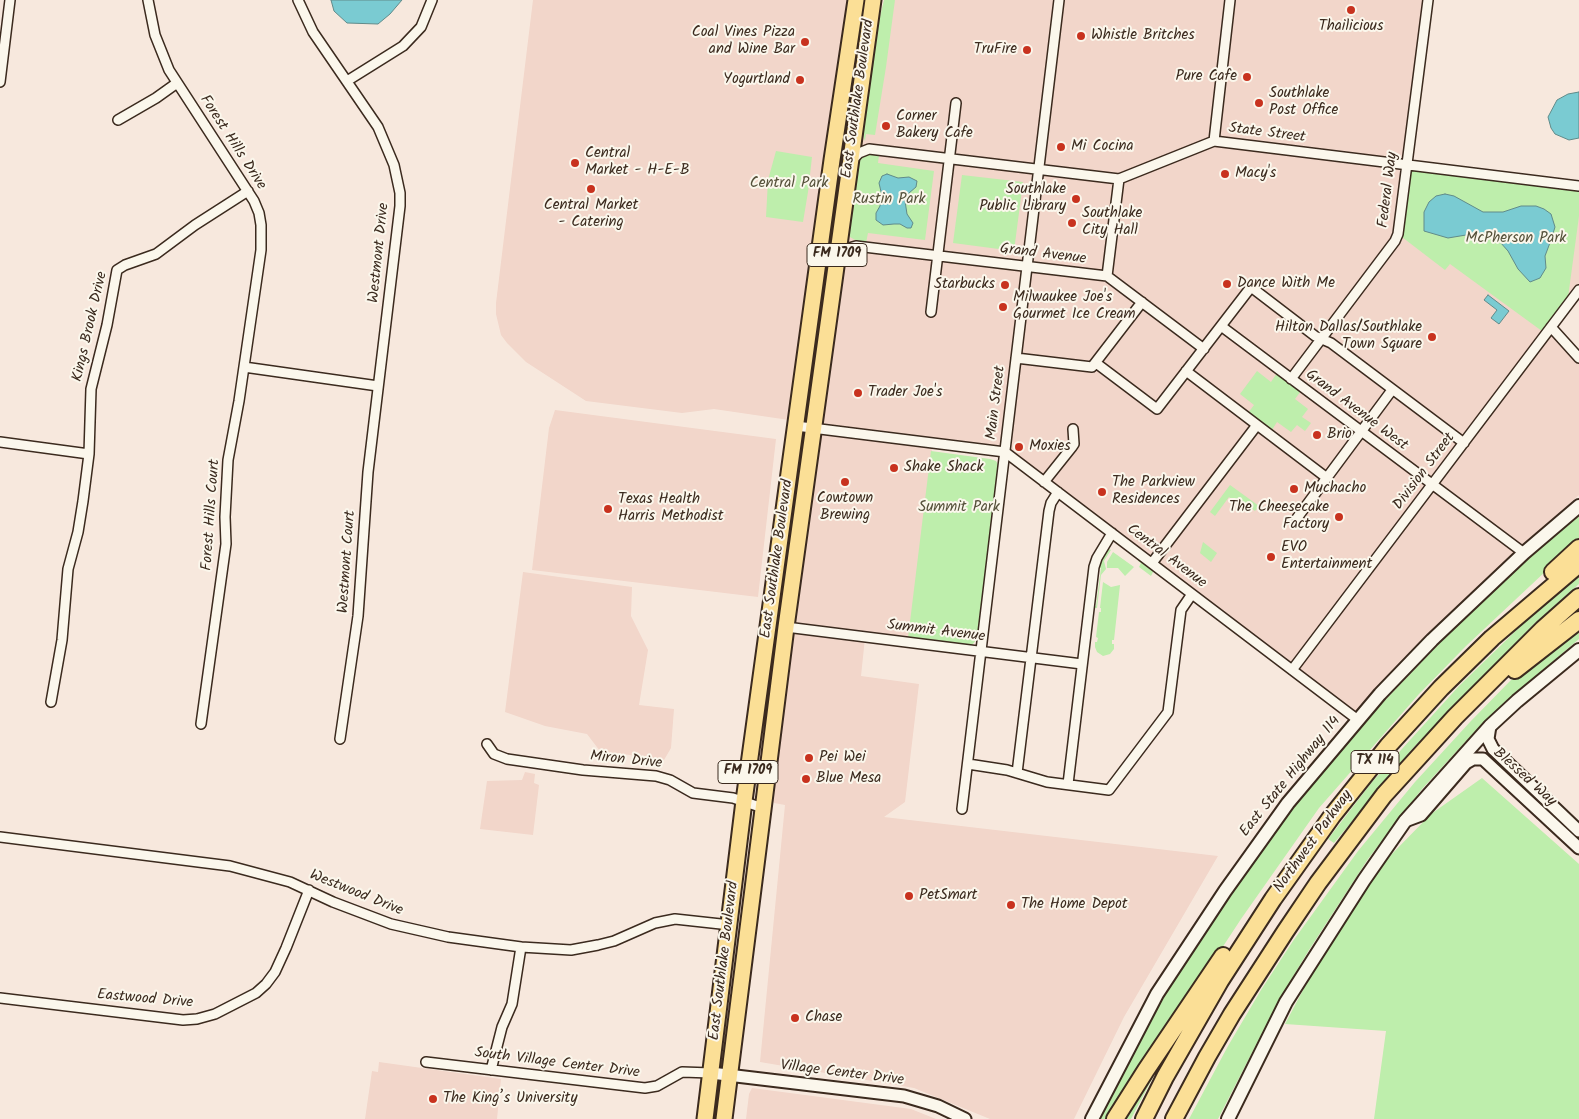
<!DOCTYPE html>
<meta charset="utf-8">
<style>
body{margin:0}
canvas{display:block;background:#f7e8dd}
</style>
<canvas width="1579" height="1119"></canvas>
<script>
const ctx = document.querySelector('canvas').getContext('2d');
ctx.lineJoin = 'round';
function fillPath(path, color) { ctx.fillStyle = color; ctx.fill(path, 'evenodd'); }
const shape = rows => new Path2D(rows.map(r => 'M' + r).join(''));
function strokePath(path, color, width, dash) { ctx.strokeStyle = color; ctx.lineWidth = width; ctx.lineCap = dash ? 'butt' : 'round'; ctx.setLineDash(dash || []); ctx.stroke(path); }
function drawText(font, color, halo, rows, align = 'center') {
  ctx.font = font + ' Kalam,sans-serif'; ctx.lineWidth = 4; ctx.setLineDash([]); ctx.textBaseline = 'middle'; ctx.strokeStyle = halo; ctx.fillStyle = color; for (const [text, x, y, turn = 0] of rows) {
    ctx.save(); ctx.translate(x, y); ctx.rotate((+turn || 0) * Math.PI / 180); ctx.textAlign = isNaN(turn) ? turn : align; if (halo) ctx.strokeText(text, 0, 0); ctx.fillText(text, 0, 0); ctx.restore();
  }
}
const built = shape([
 [533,0,851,0,789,420,714,409,682,413,586,401,526,362,507,343,501,335,496,314,496,303],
 [884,0,1423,0,1402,164,1579,186,1579,290,1551,327,1579,361,1579,495,1472,592,1358,720,1005,452,933,443,908,643,865,638,861,676,919,684,905,802,884,817,1218,856,1124,1017,1074,1119,990,1119,914,1088,760,1062,785,805,774,803,771,798,822,410,872,49],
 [555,410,776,439,758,597,532,570,549,428],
 [523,572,632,587,631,616,648,650,639,705,674,709,671,748,664,760,616,753,614,761,603,755,587,734,545,726,505,712],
 [525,772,535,774,534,783,539,785,533,835,480,829,487,781,522,780],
 [379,1062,501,1079,497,1119,365,1119,372,1071,378,1072],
 [752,1088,911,1109,936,1119,746,1119,749,1094]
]);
const green = shape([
 [884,0,895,0,886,67,875,135,866,134,865,141,861,131,872,49],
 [776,151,812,157,808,192,803,222,766,217,768,180],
 [868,153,879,155,878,163,934,171,925,240,868,233,866,243,857,241,850,237,848,233,858,161],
 [1406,165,1579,186,1579,216,1567,305,1546,334,1450,264,1445,270,1398,234],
 [962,175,1023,182,1014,251,953,243],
 [1257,371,1271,382,1277,373,1301,391,1295,399,1308,409,1302,417,1311,423,1305,431,1297,425,1291,432,1277,422,1272,430,1248,413,1254,405,1240,394],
 [931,451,990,459,996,461,999,466,978,638,972,645,908,638],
 [1230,485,1259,506,1255,511,1243,502,1240,505,1229,497,1215,516,1210,512],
 [1579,516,1579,540,1466,646,1419,694,1319,808,1241,919,1110,1119,1097,1119,1140,1036,1196,943,1272,834,1302,796,1366,720,1457,625,1531,556],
 [1203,542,1217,553,1211,562,1200,553],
 [1107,548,1111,550,1104,561,1106,569,1101,575,1097,608,1093,608,1094,606,1096,606,1101,568,1098,567,1100,560],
 [1113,552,1134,567,1125,576,1118,568,1107,568,1107,562],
 [1139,559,1142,563,1154,570,1151,576,1139,567,1141,563,1138,561],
 [1579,573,1579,584,1535,623,1413,748,1334,843,1328,839,1372,782,1459,686,1529,618],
 [1103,582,1111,587,1120,585,1114,640,1112,640,1112,644,1114,644,1114,649,1110,654,1103,656,1097,652,1095,647,1095,642,1097,642,1098,638,1096,637,1099,612,1101,612,1101,608,1100,608],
 [1579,626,1579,639,1516,693,1478,728,1422,789,1368,859,1309,950,1279,1000,1218,1119,1189,1119,1228,1046,1261,990,1293,941,1358,851,1415,782,1470,722,1511,680],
 [1482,778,1579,864,1579,1119,1374,1119,1386,1031,1285,1024,1319,960,1387,859,1431,814],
 [1161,1062,1131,1119,1118,1119]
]);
const water = shape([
 [331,0,402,0,390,14,378,24,347,23,334,11,331,0],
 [1579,92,1579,138,1569,140,1555,134,1551,128,1548,117,1557,100,1568,94,1579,92],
 [887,174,898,178,909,177,917,181,916,187,909,193,905,201,907,214,913,223,911,228,907,228,900,224,894,224,883,225,876,220,876,213,880,206,882,196,879,183,882,176,887,174],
 [1445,194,1454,196,1483,212,1503,212,1521,206,1536,206,1544,209,1551,214,1555,227,1551,240,1545,256,1546,268,1540,278,1530,282,1518,269,1508,251,1500,242,1489,236,1478,233,1448,238,1424,231,1424,212,1429,202,1436,196,1445,194],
 [1488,295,1509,311,1499,324,1491,318,1497,310,1484,300,1488,295]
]);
const minor = shape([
 [148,0,155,35,169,70,254,201,259,213,261,225,261,250,239,401,228,460,225,517,226,544,201,724],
 [298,0,313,32,378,127,394,165,400,193,400,206,368,472,358,616,340,739],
 [347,81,403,46,421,27,432,0],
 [0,82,10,0],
 [118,120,156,98,177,83],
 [1214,141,1230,0],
 [851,161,859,153,869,149,1119,179,1214,141,1579,186],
 [838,256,849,248,856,246,1107,276,1204,349],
 [1107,276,1119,179],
 [931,312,956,103],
 [1221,326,1524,553],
 [1551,327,1579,358],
 [1016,358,1092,367,1142,302],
 [1096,363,1157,409,1251,287,1315,336,1331,343,1464,443],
 [244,367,378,386],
 [1186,371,1327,478],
 [1291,379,1395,241,1398,234,1428,0],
 [796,426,1005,452,1358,720],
 [0,442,89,454],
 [1044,482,1072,447,1074,444,1073,429],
 [1297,518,1392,390],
 [1152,563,1257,425],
 [786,627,1082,664],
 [1292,670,1579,290],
 [51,702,62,640,68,569,78,532,83,501,89,454,91,389,107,325,117,270,125,265,156,254,195,225,248,191],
 [487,744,494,754,507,759,583,770,656,776,670,780,693,793,733,798,763,808],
 [968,764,1007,770,1047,782,1109,790,1168,712,1181,610,1192,594],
 [1017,773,1049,511,1051,503,1058,492],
 [1068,784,1094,567,1097,558,1112,533],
 [962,809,1059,0],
 [0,837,230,866,290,882,333,902,391,924,448,937,521,947,571,950,598,945,614,941,655,923,675,919,730,925],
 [0,998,183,1020,197,1019,215,1014,256,993,266,984,275,972,286,948,309,890],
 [426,1062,645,1088,657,1086,682,1072,711,1073],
 [491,1070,502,1027,512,1004,521,947]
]);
const tertiary = shape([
 [1490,726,1488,739,1493,749,1579,831],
 [1405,821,1421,815,1466,763,1473,759,1483,759,1579,848],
 [711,1073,904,1096,938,1106,965,1119]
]);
const secondary = shape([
 [1092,1119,1157,994,1225,891,1288,803,1380,694,1432,640,1524,553,1579,506],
 [1228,1119,1286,1002,1364,880,1405,821,1490,726,1517,701,1579,650]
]);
const primary = shape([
 [705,1119,744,801,832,160,856,0],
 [724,1119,786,627,873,0]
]);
const motorway = shape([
 [1553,572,1579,548],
 [1515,670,1579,620],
 [1115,1119,1146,1070,1223,956],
 [1144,1119,1165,1077,1220,981,1273,899,1332,816,1388,746,1441,688,1492,638,1579,564],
 [1174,1119,1207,1057,1232,1014,1285,932,1318,883,1384,795,1455,717,1543,629,1579,597]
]);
const markers = [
 [1351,10,5,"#c8321e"],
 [1081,36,5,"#c8321e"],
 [805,42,5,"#c8321e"],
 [1027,50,5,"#c8321e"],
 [1247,77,5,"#c8321e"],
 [800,80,5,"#c8321e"],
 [1259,103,5,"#c8321e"],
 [886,126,5,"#c8321e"],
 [1061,147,5,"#c8321e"],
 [575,163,5,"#c8321e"],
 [1225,174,5,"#c8321e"],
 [591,189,5,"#c8321e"],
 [1076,199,5,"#c8321e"],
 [1072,223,5,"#c8321e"],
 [1227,284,5,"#c8321e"],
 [1005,285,5,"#c8321e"],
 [1003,307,5,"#c8321e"],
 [1432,337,5,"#c8321e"],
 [858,393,5,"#c8321e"],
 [1317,435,5,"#c8321e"],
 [1019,447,5,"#c8321e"],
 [894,468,5,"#c8321e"],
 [845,482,5,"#c8321e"],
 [1294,489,5,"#c8321e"],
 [1102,492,5,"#c8321e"],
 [608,509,5,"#c8321e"],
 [1339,517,5,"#c8321e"],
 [1271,557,5,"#c8321e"],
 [809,758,5,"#c8321e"],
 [806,779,5,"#c8321e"],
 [909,896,5,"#c8321e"],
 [1011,905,5,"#c8321e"],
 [795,1018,5,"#c8321e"],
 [433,1099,5,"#c8321e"]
];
const shields = [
 [837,255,60],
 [1375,762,48],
 [748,772,60]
];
const shieldNames = [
 ["FM 1709",837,255],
 ["TX 114",1375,762],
 ["FM 1709",748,772]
];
const poiNames = [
 ["Thailicious",1351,27,"center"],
 ["Coal Vines Pizza",795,33,"right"],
 ["and Wine Bar",795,50,"right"],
 ["Whistle Britches",1091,36],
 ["TruFire",1017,50,"right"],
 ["Pure Cafe",1237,77,"right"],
 ["Yogurtland",790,80,"right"],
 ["Southlake",1269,94],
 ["Post Office",1269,111],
 ["Corner",896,117],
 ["Bakery Cafe",896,134],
 ["Mi Cocina",1071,147],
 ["Central",585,154],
 ["Market - H-E-B",585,171],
 ["Macy's",1235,174],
 ["Southlake",1066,190,"right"],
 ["Public Library",1066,207,"right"],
 ["Central Market",591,206,"center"],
 ["- Catering",591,223,"center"],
 ["Southlake",1082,214],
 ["City Hall",1082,231],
 ["Dance With Me",1237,284],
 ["Starbucks",995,285,"right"],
 ["Milwaukee Joe's",1013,298],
 ["Gourmet Ice Cream",1013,315],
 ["Hilton Dallas/Southlake",1422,328,"right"],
 ["Town Square",1422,345,"right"],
 ["Trader Joe's",868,393],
 ["Brio",1327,435],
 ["Moxies",1029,447],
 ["Shake Shack",904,468],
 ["The Parkview",1112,483],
 ["Residences",1112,500],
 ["Muchacho",1304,489],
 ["Cowtown",845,499,"center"],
 ["Brewing",845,516,"center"],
 ["Texas Health",618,500],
 ["Harris Methodist",618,517],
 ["The Cheesecake",1329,508,"right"],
 ["Factory",1329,525,"right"],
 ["EVO",1281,548],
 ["Entertainment",1281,565],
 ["Pei Wei",819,758],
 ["Blue Mesa",816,779],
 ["PetSmart",919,896],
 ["The Home Depot",1021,905],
 ["Chase",805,1018],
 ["The King’s University",443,1099]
];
const streetNames = [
 ["East Southlake Boulevard",859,99,-82],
 ["State Street",1267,134,7],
 ["Forest Hills Drive",232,143,57],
 ["Federal Way",1389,190,-83],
 ["Westmont Drive",380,253,-84],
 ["Grand Avenue",1043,255,7],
 ["Kings Brook Drive",91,327,-77],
 ["Main Street",997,403,-83],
 ["Grand Avenue West",1356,411,37],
 ["Division Street",1425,472,-53],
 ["Forest Hills Court",212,515,-86],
 ["Central Avenue",1166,557,37],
 ["East Southlake Boulevard",778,559,-82],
 ["Westmont Court",348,562,-86],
 ["Summit Avenue",936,632,7],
 ["Miron Drive",626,761,6],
 ["East State Highway 114",1291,777,-51],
 ["Blessed Way",1524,778,42],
 ["Northwest Parkway",1314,842,-54],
 ["Westwood Drive",356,894,22],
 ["East Southlake Boulevard",725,961,-83],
 ["Eastwood Drive",145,1000,5],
 ["South Village Center Drive",557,1064,7],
 ["Village Center Drive",842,1074,7]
];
const parkNames = [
 ["Central Park",789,184],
 ["Rustin Park",889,200],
 ["McPherson Park",1516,239],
 ["Summit Park",959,508]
];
fillPath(built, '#f2d6ca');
fillPath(green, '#beeeac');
fillPath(water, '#7acbd2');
strokePath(water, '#618b8a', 1);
strokePath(minor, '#3b2a1e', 12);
strokePath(tertiary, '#3b2a1e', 15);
strokePath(secondary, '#3b2a1e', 16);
strokePath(primary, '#3b2a1e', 19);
strokePath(motorway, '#3b2a1e', 20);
strokePath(minor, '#fbf7ec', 9);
strokePath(tertiary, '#fbf7ec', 11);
strokePath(secondary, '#fbf7ec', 12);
strokePath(primary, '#fbdf96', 15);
strokePath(motorway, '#fbdf96', 16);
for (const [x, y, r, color] of markers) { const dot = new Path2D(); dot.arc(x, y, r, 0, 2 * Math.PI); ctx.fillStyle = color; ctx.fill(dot); strokePath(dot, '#fbf7ec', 2); }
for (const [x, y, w] of shields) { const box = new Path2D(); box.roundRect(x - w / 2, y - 11.5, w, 23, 4); ctx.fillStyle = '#fbf7ec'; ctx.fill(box); strokePath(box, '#3b2a1e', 1); }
drawText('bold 14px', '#3b2a1e', null, shieldNames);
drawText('15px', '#3b2a1e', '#fbf7ec', poiNames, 'left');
drawText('15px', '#3b2a1e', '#fbf7ec', streetNames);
drawText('15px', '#55513a', '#fbf7ec', parkNames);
</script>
